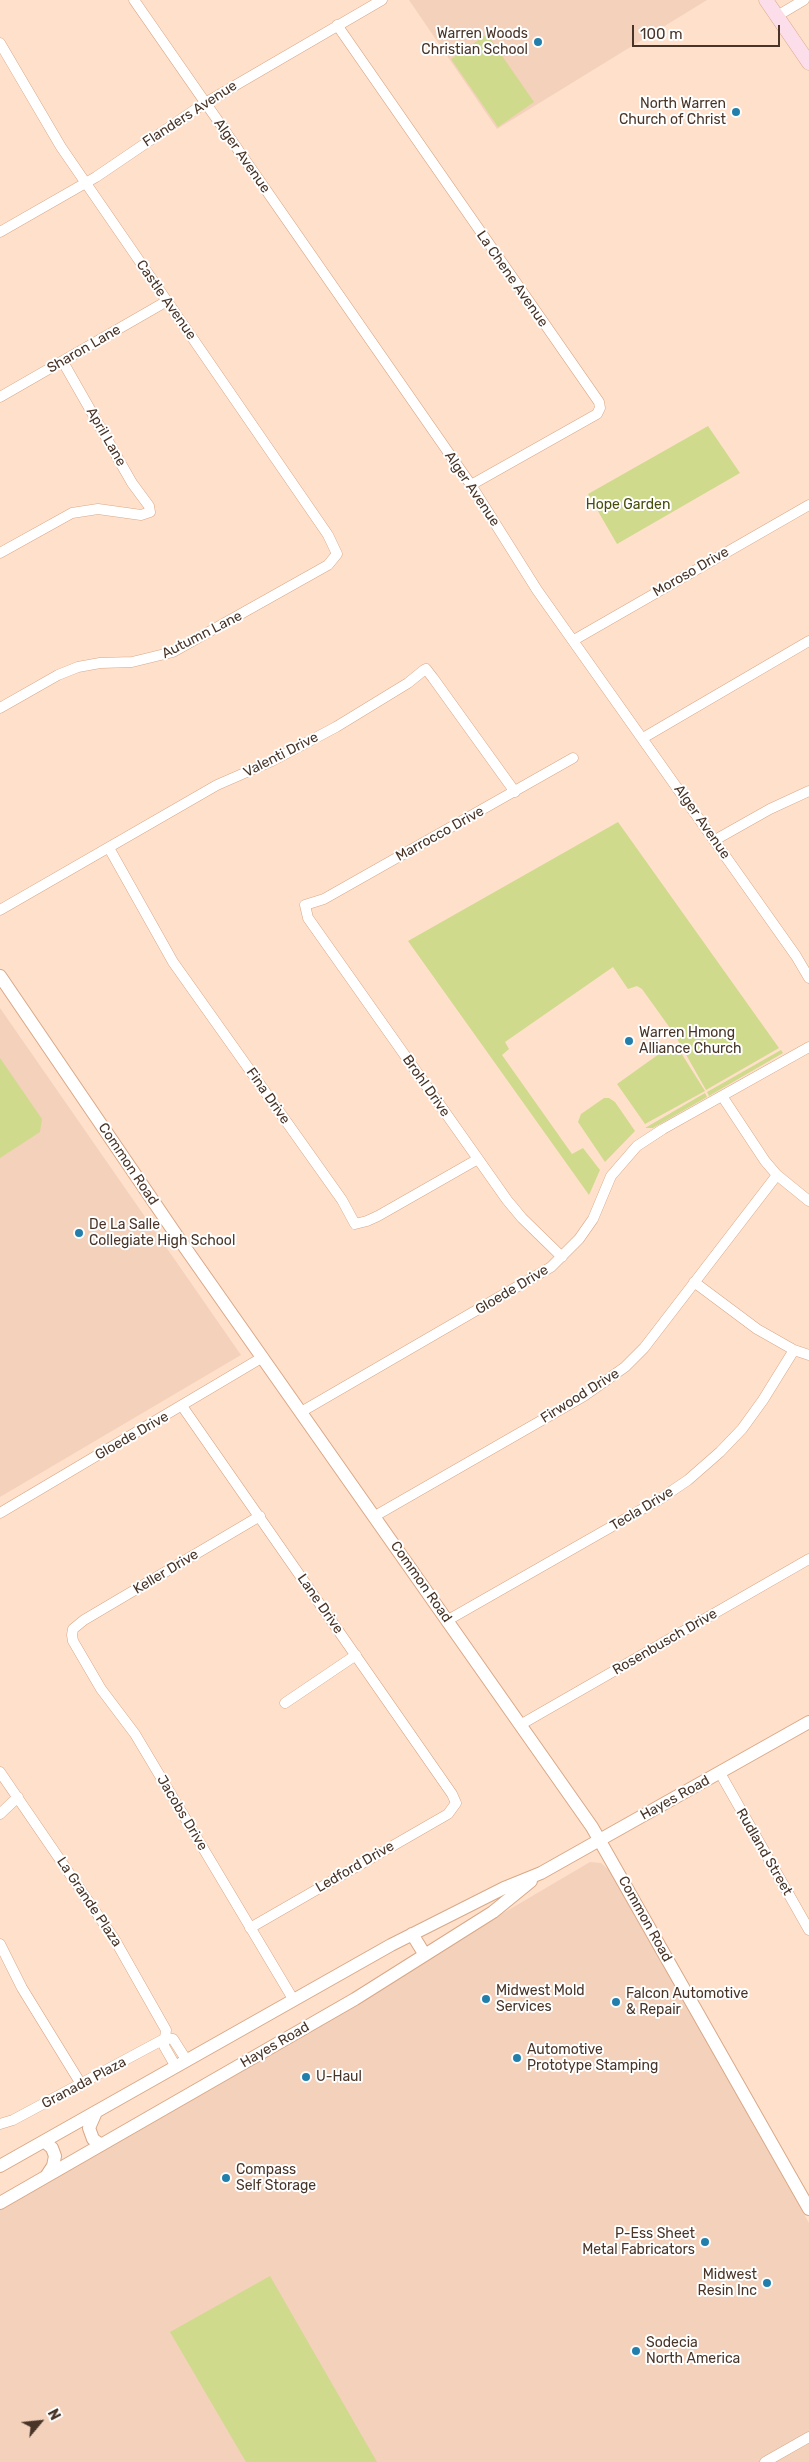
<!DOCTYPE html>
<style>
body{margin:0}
#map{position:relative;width:809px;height:2462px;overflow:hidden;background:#ffe0cb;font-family:Rubik,sans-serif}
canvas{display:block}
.north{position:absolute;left:15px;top:2397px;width:50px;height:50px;-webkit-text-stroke:4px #fff;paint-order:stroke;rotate:62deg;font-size:14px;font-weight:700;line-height:20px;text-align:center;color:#493528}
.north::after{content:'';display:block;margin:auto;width:18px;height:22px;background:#493528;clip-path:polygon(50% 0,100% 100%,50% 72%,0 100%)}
.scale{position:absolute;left:632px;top:25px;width:148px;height:22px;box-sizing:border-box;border:2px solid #493528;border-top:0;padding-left:6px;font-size:15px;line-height:18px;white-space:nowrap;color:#493528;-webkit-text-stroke:4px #fff;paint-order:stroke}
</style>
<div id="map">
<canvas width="809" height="2462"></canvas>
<div class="north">N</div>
<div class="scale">100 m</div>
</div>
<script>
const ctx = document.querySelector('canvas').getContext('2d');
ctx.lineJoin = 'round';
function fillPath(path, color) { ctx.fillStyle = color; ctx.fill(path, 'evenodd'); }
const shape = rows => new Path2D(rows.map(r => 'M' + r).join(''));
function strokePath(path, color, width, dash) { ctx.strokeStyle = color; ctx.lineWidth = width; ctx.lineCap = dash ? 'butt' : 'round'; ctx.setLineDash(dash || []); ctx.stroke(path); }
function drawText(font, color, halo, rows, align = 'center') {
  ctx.font = font + ' Rubik,sans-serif'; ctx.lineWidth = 4; ctx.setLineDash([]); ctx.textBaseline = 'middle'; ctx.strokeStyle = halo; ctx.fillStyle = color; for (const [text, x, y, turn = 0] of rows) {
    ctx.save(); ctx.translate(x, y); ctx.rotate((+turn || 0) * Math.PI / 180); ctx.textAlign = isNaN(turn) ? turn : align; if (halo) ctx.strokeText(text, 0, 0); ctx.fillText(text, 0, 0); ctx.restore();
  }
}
const built = shape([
 [409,0,707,0,497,129],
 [0,1008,241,1355,0,1497],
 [590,1862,601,1863,611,1872,809,2223,809,2462,0,2462,0,2209]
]);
const green = shape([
 [487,34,534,102,498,127,451,59],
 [708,426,740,473,617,544,588,494],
 [618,822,779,1048,706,1090,675,1035,642,989,637,986,628,989,613,967,505,1042,509,1049,502,1055,572,1154,583,1148,600,1170,589,1195,408,941],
 [673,1044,678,1048,705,1091,645,1124,617,1084],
 [781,1050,783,1053,709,1096,707,1092],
 [0,1058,42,1119,40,1132,0,1158],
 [705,1093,707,1097,653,1128,645,1128],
 [604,1098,609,1098,615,1102,635,1131,605,1162,578,1122,581,1114],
 [270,2276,377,2462,246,2462,170,2332]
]);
const minor = shape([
 [134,0,471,485,537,590,796,956,809,978],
 [777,16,804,0],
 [337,25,599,402,600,408,597,414,471,485],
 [0,43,61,147,328,535,337,554,328,565,173,652,132,662,100,663,78,667,58,675,0,708],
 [0,232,96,177,205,103,382,0],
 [0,397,167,301],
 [0,553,72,513,98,509,141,515,150,512,149,506,132,483,63,362],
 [574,640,809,505],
 [643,738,809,641],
 [715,840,770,809,809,791],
 [109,848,173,962,342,1200,355,1224,367,1221,378,1216,478,1159],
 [0,910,217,785,272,761,336,727,408,683,424,670,426,669,433,678,515,792],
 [722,1096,765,1161,777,1175,809,1201],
 [562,1257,522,1218,507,1200,308,918,305,905,324,899,573,758],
 [694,1282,757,1329,794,1350,809,1355],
 [182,1406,452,1794,456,1803,448,1814,250,1928],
 [301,1412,551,1267,579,1239,593,1219,611,1176,637,1146,663,1129,809,1047],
 [0,1513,263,1357],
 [260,1516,84,1620,73,1629,72,1635,73,1641,101,1689,135,1734,293,1999],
 [375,1516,584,1396,625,1367,644,1348,777,1175],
 [448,1620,660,1499,688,1480,720,1452,742,1429,763,1400,794,1350],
 [285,1703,356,1655],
 [520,1725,809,1559],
 [0,1772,115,1940,166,2030,164,2046,176,2067],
 [720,1773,809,1930],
 [0,1814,18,1797],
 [0,1944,22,1988,81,2084],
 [166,2038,173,2039,187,2061],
 [0,2124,13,2120,166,2038],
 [765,2462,809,2437]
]);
const tertiary = shape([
 [0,976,179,1239,592,1827,809,2209],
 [412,1934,425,1955],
 [96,2112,89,2128,93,2139,101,2145],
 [44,2141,52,2148,55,2156,53,2166,47,2175],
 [0,2166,391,1945,504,1888,541,1873,809,1722],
 [0,2203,355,1999,493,1912,531,1881]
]);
const secondary = shape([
 [766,0,809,63]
]);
const markers = [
 [538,42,5,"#227fac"],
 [736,112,5,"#227fac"],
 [629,1041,5,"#227fac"],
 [79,1233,5,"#227fac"],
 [486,1999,5,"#227fac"],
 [616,2002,5,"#227fac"],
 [517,2058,5,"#227fac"],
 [306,2077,5,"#227fac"],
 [226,2178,5,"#227fac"],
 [705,2242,5,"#227fac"],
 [767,2283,5,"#227fac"],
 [636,2351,5,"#227fac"]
];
const poiNames = [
 ["Warren Woods",528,34,"right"],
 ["Christian School",528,50,"right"],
 ["North Warren",726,104,"right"],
 ["Church of Christ",726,120,"right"],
 ["Warren Hmong",639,1033],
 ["Alliance Church",639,1049],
 ["De La Salle",89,1225],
 ["Collegiate High School",89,1241],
 ["Midwest Mold",496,1991],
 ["Services",496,2007],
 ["Falcon Automotive",626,1994],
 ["& Repair",626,2010],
 ["Automotive",527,2050],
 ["Prototype Stamping",527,2066],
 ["U-Haul",316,2077],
 ["Compass",236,2170],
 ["Self Storage",236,2186],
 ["P-Ess Sheet",695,2234,"right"],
 ["Metal Fabricators",695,2250,"right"],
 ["Midwest",757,2275,"right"],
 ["Resin Inc",757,2291,"right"],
 ["Sodecia",646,2343],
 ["North America",646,2359]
];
const streetNames = [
 ["Flanders Avenue",190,114,-33],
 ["Alger Avenue",242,156,55],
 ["La Chene Avenue",512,279,55],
 ["Castle Avenue",166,300,55],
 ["Sharon Lane",84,349,-30],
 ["April Lane",106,437,60],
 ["Alger Avenue",472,489,56],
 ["Moroso Drive",691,572,-30],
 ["Autumn Lane",202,635,-27],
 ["Valenti Drive",281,755,-27],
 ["Alger Avenue",702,822,55],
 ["Marrocco Drive",440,834,-29],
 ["Brohl Drive",426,1086,55],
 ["Fina Drive",268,1096,55],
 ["Common Road",128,1164,56],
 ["Gloede Drive",512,1290,-31],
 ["Firwood Drive",580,1396,-32],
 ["Gloede Drive",132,1436,-30],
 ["Tecla Drive",642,1509,-31],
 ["Keller Drive",166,1572,-31],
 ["Common Road",421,1582,55],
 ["Lane Drive",320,1604,55],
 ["Rosenbusch Drive",665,1642,-30],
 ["Hayes Road",675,1798,-29],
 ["Jacobs Drive",182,1813,59],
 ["Rudland Street",764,1852,60],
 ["Ledford Drive",355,1867,-30],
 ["La Grande Plaza",89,1902,56],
 ["Common Road",645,1919,61],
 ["Hayes Road",275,2045,-30],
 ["Granada Plaza",84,2083,-28]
];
const parkNames = [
 ["Hope Garden",628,505]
];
fillPath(built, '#f4d1bb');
fillPath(green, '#d0da8d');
strokePath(minor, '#d9a887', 11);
strokePath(tertiary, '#d9a887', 14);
strokePath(secondary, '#d9a887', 15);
strokePath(minor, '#fff', 10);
strokePath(tertiary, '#fff', 12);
strokePath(secondary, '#fcddea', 14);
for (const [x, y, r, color] of markers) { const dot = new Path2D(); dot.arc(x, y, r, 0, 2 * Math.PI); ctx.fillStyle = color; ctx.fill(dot); strokePath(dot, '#fff', 2); }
drawText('14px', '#493528', '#fff', poiNames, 'left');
drawText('14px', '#493528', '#fff', streetNames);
drawText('14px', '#494f0b', '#fff', parkNames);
</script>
